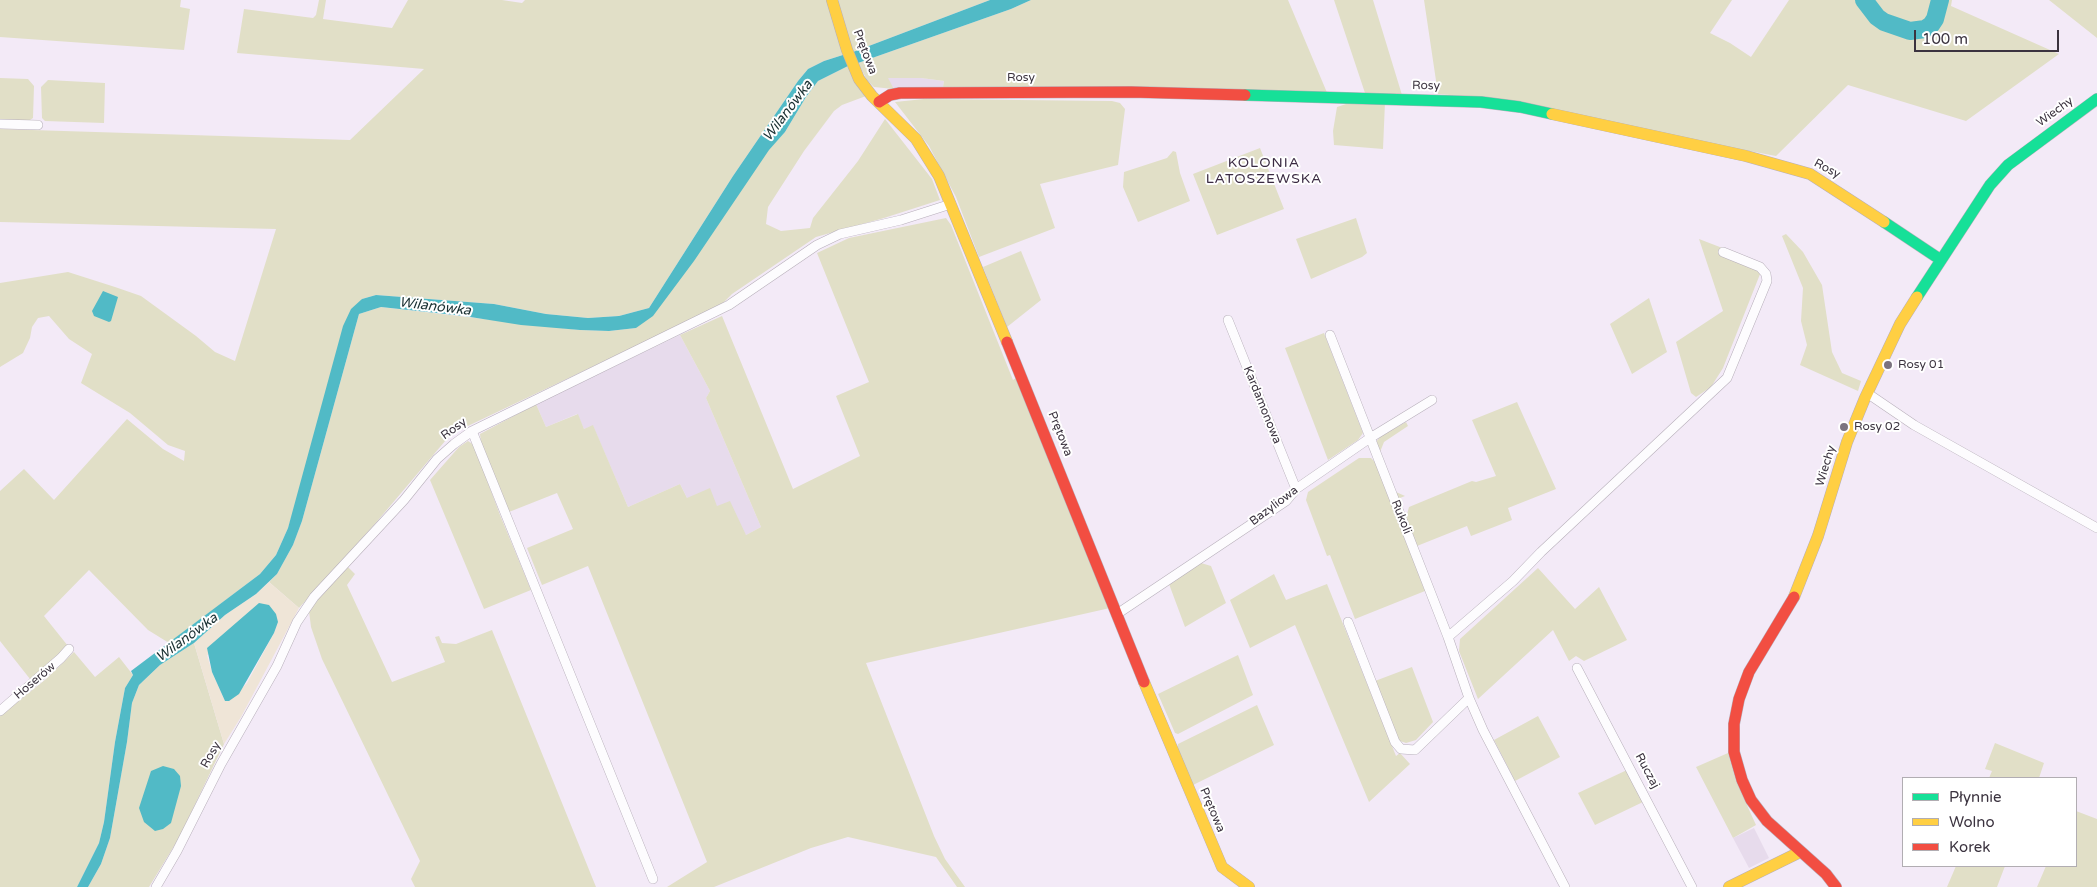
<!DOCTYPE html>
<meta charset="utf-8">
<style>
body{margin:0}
#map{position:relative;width:2097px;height:887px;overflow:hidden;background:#f3eaf7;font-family:"Varela Round",sans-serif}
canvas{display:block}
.legend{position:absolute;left:1902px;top:777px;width:175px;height:90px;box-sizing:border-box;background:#fff;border:1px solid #b1adb2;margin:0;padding:6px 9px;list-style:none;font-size:15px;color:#3b333f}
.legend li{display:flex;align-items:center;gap:10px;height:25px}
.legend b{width:25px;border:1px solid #b1adb2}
.scale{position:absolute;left:1914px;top:30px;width:145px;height:22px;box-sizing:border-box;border:2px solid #3b333f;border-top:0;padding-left:6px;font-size:15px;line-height:18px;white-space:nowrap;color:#3b333f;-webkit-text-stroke:4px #fff;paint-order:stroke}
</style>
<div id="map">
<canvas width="2097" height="887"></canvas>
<ul class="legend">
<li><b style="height:6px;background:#16e098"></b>Płynnie</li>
<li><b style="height:6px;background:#ffcf43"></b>Wolno</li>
<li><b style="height:6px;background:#f24e42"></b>Korek</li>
</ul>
<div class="scale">100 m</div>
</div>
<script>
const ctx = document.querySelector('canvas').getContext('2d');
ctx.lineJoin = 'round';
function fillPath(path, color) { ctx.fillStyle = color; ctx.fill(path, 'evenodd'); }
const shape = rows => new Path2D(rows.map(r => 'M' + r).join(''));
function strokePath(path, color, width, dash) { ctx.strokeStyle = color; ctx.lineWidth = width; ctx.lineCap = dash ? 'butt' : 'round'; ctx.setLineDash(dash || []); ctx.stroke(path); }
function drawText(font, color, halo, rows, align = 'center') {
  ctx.font = font + ' "Varela Round",sans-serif'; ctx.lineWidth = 4; ctx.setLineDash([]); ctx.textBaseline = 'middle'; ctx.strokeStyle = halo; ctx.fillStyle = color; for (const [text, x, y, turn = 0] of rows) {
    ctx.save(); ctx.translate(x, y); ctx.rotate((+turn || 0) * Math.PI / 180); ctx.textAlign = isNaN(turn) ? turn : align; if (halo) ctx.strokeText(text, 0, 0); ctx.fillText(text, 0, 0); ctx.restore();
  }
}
const industrial = shape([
 [887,78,921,78,944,81,943,87,894,89],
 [680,335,710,391,706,398,761,527,746,535,717,507,687,498,680,484,628,507,593,426,584,429,577,414,546,427,536,404],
 [1754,828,1769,858,1749,868,1733,838]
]);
const green = shape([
 [0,0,181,0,180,7,190,9,184,50,0,37],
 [319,0,326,0,323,19,392,28,408,0,502,0,522,3,525,0,828,0,846,54,824,61,808,69,798,81,733,176,649,308,619,316,588,318,546,314,494,304,376,295,362,299,288,528,276,555,260,574,169,643,148,630,89,570,44,616,68,646,30,679,0,641,0,491,24,469,54,500,127,419,163,449,184,461,185,451,168,445,130,413,81,383,92,354,69,339,49,316,38,318,32,327,30,338,23,353,0,367,0,283,68,272,115,287,141,296,196,336,215,352,235,361,276,229,0,222,0,129,350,140,424,69,237,53,244,9,313,18,316,15],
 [836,0,990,0,853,52],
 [1031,0,1288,0,1328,95,943,87,944,81,921,78,888,78,894,89,874,87,867,80,858,63,1011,9],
 [1334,0,1373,0,1402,95,1366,96],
 [1424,0,1732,0,1710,33,1730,43,1751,57,1789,0,1952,0,1951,6,2059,54,1966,121,1848,85,1776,156,1461,96,1438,94],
 [2049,0,2097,0,2097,38],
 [850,65,866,96,842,105,834,111,804,151,768,207,766,224,781,231,810,228,813,218,858,161,885,119,932,179,940,200,884,218,816,237,732,294,720,306,451,434,374,525,299,608,269,582,277,574,293,545,302,521,359,314,381,307,580,330,609,331,636,328,769,149,785,132,806,97,818,81],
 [0,78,28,79,34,86,33,118,27,122,0,121],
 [48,80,105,83,104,123,45,121,42,118,41,87],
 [924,99,1112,101,1120,103,1125,109,1118,165,1040,184,1055,228,979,257,956,197,929,146,895,102],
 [1385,102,1383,149,1334,145,1333,131,1337,107,1346,104],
 [1260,148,1284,209,1217,235,1193,174],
 [1173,151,1176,152,1180,173,1190,201,1138,222,1123,187,1124,172,1167,158],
 [946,218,951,225,1013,380,1016,378,1110,608,866,663,934,836,945,859,965,887,957,887,936,857,848,837,811,848,714,887,667,887,707,862,588,566,542,585,527,548,573,529,557,493,509,512,481,442,480,434,536,404,546,427,578,414,584,429,593,425,628,507,680,484,687,498,710,488,717,506,730,501,746,535,761,527,706,398,710,391,680,335,722,316,793,489,860,456,836,396,869,382,817,253,849,238],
 [1356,218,1367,253,1362,257,1311,279,1296,239],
 [1786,234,1803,252,1822,285,1832,352,1842,373,1861,381,1858,391,1800,365,1807,345,1801,321,1803,288,1782,236],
 [1699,239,1764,264,1723,368,1711,387,1696,397,1691,393,1676,342,1723,311],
 [1021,251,1041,300,1007,327,983,267],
 [1649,298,1667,352,1632,374,1610,324],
 [1324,333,1363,433,1358,440,1328,460,1285,348],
 [1517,402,1556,489,1508,508,1512,520,1471,536,1467,526,1417,546,1406,518,1409,507,1472,481,1476,482,1496,476,1472,420],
 [1406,422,1408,426,1384,442,1380,452,1396,492,1405,496,1400,498,1398,498,1375,443,1381,436],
 [468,441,474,445,500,515,531,590,484,609,430,480,459,447],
 [1359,458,1371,458,1376,463,1425,591,1355,619,1330,555,1327,556,1306,500,1308,492],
 [1201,563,1211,566,1226,603,1185,627,1169,584],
 [348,567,355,574,347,585,392,682,445,662,435,637,439,636,442,643,456,644,492,630,596,887,415,887,411,879,420,861,322,659,311,627,309,611,331,583],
 [1538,568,1575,609,1599,587,1627,640,1584,661,1576,656,1569,661,1553,630,1478,699,1459,651,1460,639],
 [1274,574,1286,600,1327,584,1396,756,1400,753,1410,764,1369,802,1295,625,1250,648,1230,600],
 [194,643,224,744,179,838,149,887,88,887,101,864,110,838,127,742,132,703,139,685,160,665],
 [74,652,95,677,119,657,133,675,125,688,115,742,104,822,99,843,77,887,0,887,0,716,46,679],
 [1238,655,1253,695,1178,734,1175,733,1158,694],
 [1412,667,1433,722,1416,740,1406,743,1400,741,1395,734,1375,681],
 [1257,705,1274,745,1191,786,1177,751,1178,744],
 [1538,716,1560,757,1515,781,1494,740],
 [1995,743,2044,763,2039,778,1989,778,1992,771,1985,769],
 [1728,753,1736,781,1756,825,1733,838,1696,767],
 [1627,770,1643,802,1595,825,1578,793],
 [2076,811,2097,819,2097,887,2037,887,2046,866,2076,866],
 [1956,866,2005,866,1997,887,1947,887]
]);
const sand = shape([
 [269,582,299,608,241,717,224,744,194,643,225,615,256,594],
 [278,622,274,633,247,683,229,701,225,701,212,672,207,655]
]);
const water = shape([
 [990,0,1031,0,1011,9,858,63,853,52],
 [846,54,850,65,818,81,806,97,785,132,769,150,694,261,653,316,636,328,609,331,580,330,521,325,464,316,381,307,359,314,302,521,293,545,277,574,256,594,225,615,194,643,160,665,139,685,132,703,127,742,110,838,101,864,88,887,77,887,99,843,104,822,115,742,125,688,133,675,131,671,260,574,276,555,288,528,343,326,351,309,362,299,376,295,494,304,546,314,588,318,619,316,649,308,733,176,798,81,808,69,824,61],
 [103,291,118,297,111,321,109,322,94,316,92,311],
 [259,603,269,605,276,614,278,622,274,633,239,694,229,701,225,701,212,672,207,648],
 [163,766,174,769,180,776,181,786,171,823,163,829,155,831,144,822,139,808,151,771]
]);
const river = shape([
 [1864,0,1877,17,1884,22,1910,31,1925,29,1931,25,1935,19,1940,0]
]);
const street = shape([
 [0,124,38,125],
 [1228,320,1296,489],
 [1330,335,1448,637,1469,698,1483,730,1565,887],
 [1867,393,1914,425,2097,528],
 [472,431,653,879],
 [1117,614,1286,501,1296,489,1370,438,1432,400],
 [1348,622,1395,742,1401,749,1415,750,1469,698],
 [1448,637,1513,581,1541,552,1727,378,1767,281,1766,274,1760,267,1723,252],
 [1577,668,1692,887],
 [0,711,61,658,69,649],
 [156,887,177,851,221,764,277,666,297,622,314,597,404,500,437,459,454,444,472,431,729,305,817,245,840,234,901,220,951,204]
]);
const fast = shape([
 [1245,95,1481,102,1520,107,1552,114],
 [1884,222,1941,260],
 [1917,297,1990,185,2008,165,2097,99]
]);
const slow = shape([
 [832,0,847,50,859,79,872,96,916,139,939,176,1007,342],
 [1552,114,1746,156,1810,174,1884,222],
 [1794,597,1818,536,1847,442,1865,398,1900,324,1917,297],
 [1144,682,1222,867,1249,887],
 [1729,887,1800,852]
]);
const jam = shape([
 [879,102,890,95,900,93,1131,92,1245,95],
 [1007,342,1144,682],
 [1794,597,1749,672,1739,699,1734,724,1734,752,1742,780,1751,800,1767,821,1826,874,1836,887]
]);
const markers = [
 [1888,365,5,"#7b737f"],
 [1844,427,5,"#7b737f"]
];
const streetNames = [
 ["Prętowa",865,52,69],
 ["Rosy",1021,78],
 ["Rosy",1426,86,1],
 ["Wiechy",2055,112,-36],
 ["Rosy",1827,169,28],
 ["Kardamonowa",1262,405,68],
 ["Rosy",454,429,-36],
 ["Prętowa",1060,434,68],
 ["Wiechy",1826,466,-73],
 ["Bazyliowa",1274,506,-37],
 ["Rukoli",1401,517,68],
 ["Hoserów",35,681,-40],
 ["Rosy",211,755,-61],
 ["Ruczaj",1647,771,62],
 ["Prętowa",1212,810,67]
];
const poiNames = [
 ["Rosy 01",1898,365],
 ["Rosy 02",1854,427]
];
const waterNames = [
 ["Wilanówka",788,111,-53],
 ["Wilanówka",435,307,7],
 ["Wilanówka",187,638,-36]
];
const neighbourhoodNames = [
 ["KOLONIA",1264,163],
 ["LATOSZEWSKA",1264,179]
];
fillPath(industrial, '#e7dbec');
fillPath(green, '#e1dfc7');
fillPath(sand, '#efe5d7');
fillPath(water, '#51bac6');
strokePath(river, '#51bac6', 18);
strokePath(street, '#b7afba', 10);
strokePath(fast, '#b7afba', 12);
strokePath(slow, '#b7afba', 12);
strokePath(jam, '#b7afba', 12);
strokePath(street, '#fdfcfe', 9);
strokePath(fast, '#16e098', 11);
strokePath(slow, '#ffcf43', 11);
strokePath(jam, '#f24e42', 11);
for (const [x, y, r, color] of markers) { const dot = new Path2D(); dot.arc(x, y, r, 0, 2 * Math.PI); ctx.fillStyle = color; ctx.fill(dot); strokePath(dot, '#fff', 2); }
drawText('12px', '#3b333f', '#fff', streetNames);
drawText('12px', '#3b333f', '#fff', poiNames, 'left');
drawText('italic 14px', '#192f31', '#fff', waterNames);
ctx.letterSpacing = '1px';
drawText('14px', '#3a2a42', '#fff', neighbourhoodNames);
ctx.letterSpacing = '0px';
</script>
